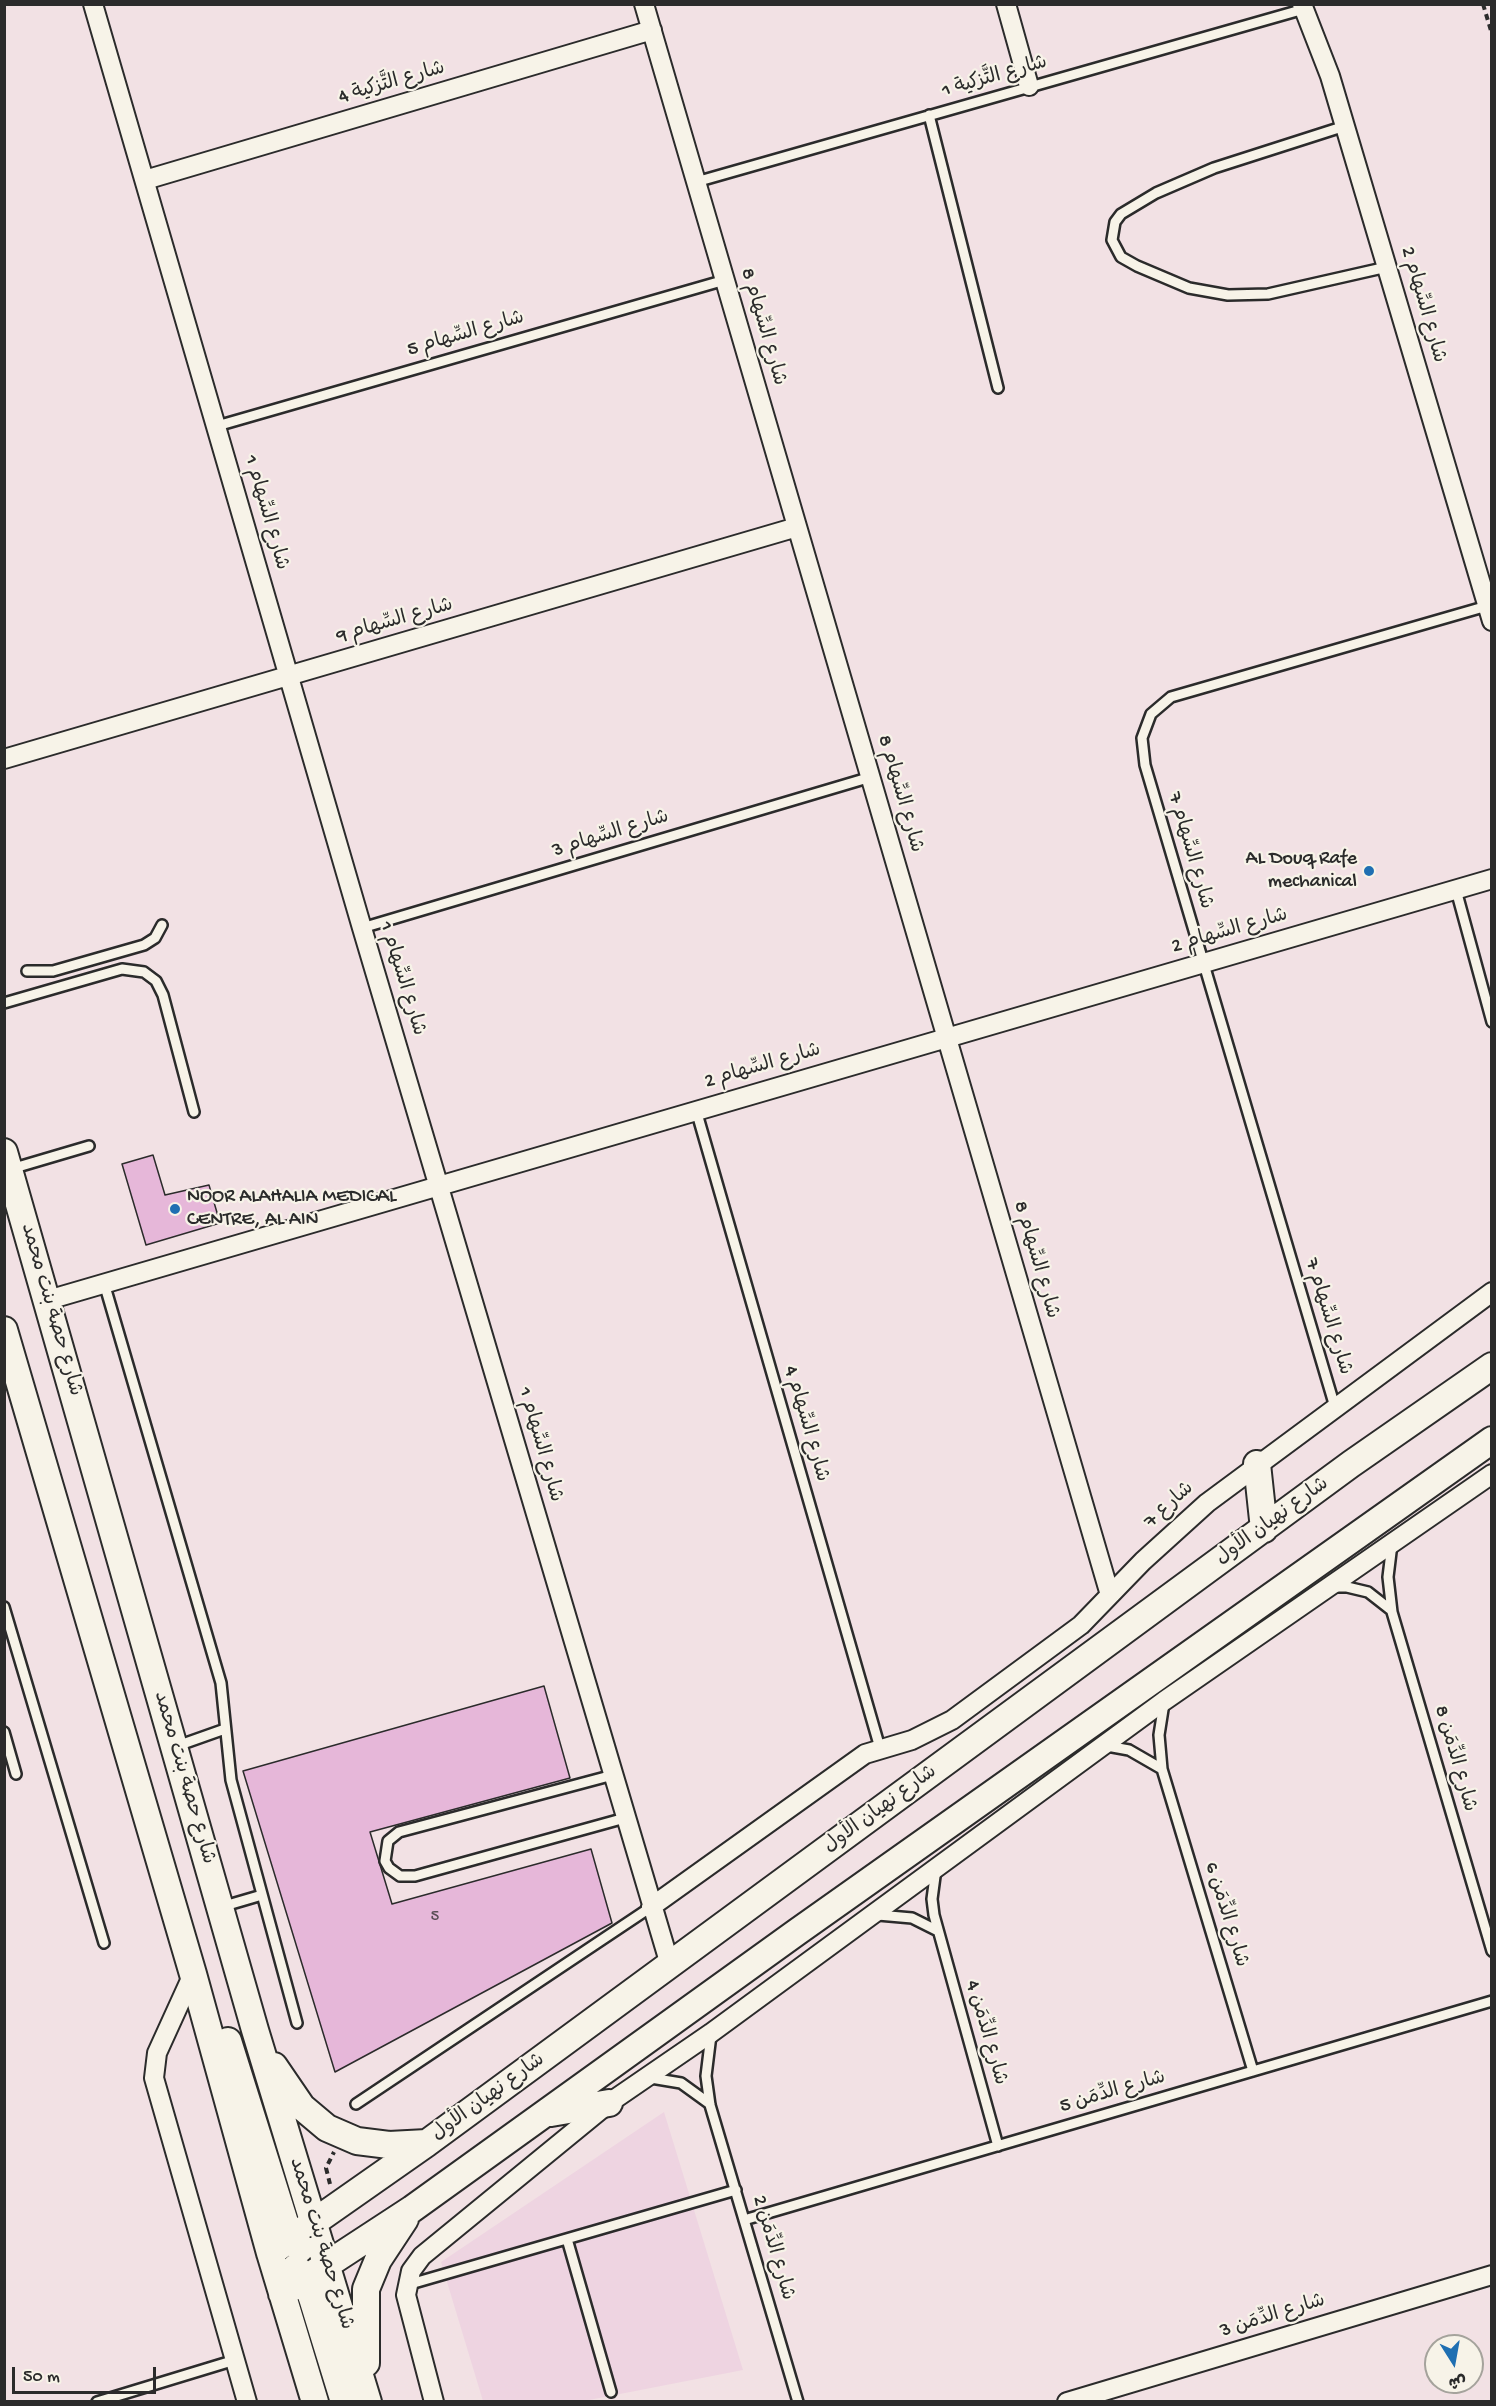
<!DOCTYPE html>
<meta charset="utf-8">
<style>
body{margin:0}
#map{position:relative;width:1496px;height:2406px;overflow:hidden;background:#f2e1e4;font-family:"Gochi Hand","Playpen Sans Arabic",sans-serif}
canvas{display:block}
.frame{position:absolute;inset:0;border:6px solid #2b2b2b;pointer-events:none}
.north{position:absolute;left:1424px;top:2334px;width:60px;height:60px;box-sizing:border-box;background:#f7f3e8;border:2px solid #a5a39c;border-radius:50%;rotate:169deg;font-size:16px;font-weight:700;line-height:24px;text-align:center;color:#2b2b2b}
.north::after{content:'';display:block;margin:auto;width:21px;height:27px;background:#1f6fb2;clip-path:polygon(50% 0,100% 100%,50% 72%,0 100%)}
.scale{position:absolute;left:12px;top:2367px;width:144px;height:27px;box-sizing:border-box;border:3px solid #2b2b2b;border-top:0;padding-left:8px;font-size:18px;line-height:21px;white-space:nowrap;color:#2b2b2b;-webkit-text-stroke:4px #f7f3e8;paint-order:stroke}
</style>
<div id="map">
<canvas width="1496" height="2406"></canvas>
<div class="frame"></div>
<div class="north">ش</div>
<div class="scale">50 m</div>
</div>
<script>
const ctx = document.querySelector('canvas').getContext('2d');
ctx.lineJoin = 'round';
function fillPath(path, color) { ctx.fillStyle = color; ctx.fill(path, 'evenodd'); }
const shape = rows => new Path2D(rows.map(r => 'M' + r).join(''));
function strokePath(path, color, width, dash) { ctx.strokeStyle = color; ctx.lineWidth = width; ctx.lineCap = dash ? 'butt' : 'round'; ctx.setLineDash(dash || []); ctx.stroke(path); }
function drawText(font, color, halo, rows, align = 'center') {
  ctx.font = font + ' "Gochi Hand","Playpen Sans Arabic",sans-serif'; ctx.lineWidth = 4.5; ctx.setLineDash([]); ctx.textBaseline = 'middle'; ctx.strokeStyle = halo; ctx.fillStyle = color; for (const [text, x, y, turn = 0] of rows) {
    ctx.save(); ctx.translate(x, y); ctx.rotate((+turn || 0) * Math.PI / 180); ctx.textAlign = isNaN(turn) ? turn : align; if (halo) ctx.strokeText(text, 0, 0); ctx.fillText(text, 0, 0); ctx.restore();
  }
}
const built = shape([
 [664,2112,743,2370,584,2401,483,2401,441,2262]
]);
const building = shape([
 [153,1155,165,1195,209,1185,220,1223,146,1245,122,1164,153,1155],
 [544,1686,570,1778,370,1832,392,1904,591,1849,612,1923,335,2072,243,1771,544,1686]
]);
const path = shape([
 [1483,4,1492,34],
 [330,2184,326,2168,334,2152]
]);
const lane = shape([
 [929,115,998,388],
 [1345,126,1214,168,1156,193,1121,214,1115,222,1112,240,1121,257,1137,266,1189,288,1228,295,1268,294,1387,267],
 [696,182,1304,9],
 [217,426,725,280],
 [1456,890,1492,1022],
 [362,928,871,777],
 [27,971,53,971,144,945,155,938,162,925],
 [4,1003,122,969,144,972,156,981,163,995,194,1112],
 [696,1110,880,1748],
 [11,1169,89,1146],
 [104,1283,221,1683,231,1780,297,2023],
 [1335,1407,1145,765,1142,738,1151,714,1171,697,1487,606],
 [1392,1544,1388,1577,1392,1612,1492,1951],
 [1334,1587,1347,1587,1368,1592,1391,1610],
 [4,1607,104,1943],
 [1164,1703,1159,1735,1162,1769,1253,2071],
 [4,1732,16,1774],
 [177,1746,225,1729],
 [1107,1746,1129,1750,1162,1769],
 [613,1775,399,1832,388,1841,385,1861,389,1868,400,1876,415,1876,625,1818],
 [936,1869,932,1899,934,1915,998,2146],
 [221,1907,262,1895],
 [878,1915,912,1918,938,1931],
 [711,2035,706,2076,710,2105,798,2402],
 [651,2078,681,2083,710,2104],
 [356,2104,651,1907],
 [744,2220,1492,2001],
 [567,2239,611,2392],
 [407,2285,736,2190],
 [97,2402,235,2360]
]);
const street = shape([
 [93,4,362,928,670,1965],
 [644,4,1110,1595],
 [1006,4,1029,86],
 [1302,4,1330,76,1492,621],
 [145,180,652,30],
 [4,759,797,527],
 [48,1300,1492,879],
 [651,1907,865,1754,912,1740,952,1720,1081,1625,1143,1561,1207,1503,1492,1292],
 [193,1974,157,2053,154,2078,247,2402],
 [434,2402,406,2295,411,2271,422,2256,609,2103,711,2033,1164,1701,1492,1474],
 [1067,2402,1492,2275]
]);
const secondary = shape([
 [4,1152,255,2030,368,2402],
 [4,1330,193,1974,270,2253,315,2402],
 [1257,1464,1264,1529],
 [228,2041,287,2229,300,2249],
 [274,2066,302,2107,327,2128,357,2141,389,2145,427,2143],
 [551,2113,609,2103],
 [270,2253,427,2143,1351,1464,1492,1366],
 [296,2267,305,2279,312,2298,344,2402],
 [282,2294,412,2209,797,1932,1492,1440],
 [366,2363,366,2289,378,2260,405,2219]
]);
const markers = [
 [1369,871,6,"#1f6fb2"],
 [175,1209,6,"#1f6fb2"]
];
const numberNames = [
 ["5",435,1918]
];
const streetNames = [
 ["شارع التَّزكية 1",995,78,-16],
 ["شارع التَّزكية 4",392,84,-16],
 ["شارع السِّهام 2",1422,305,74],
 ["شارع السِّهام 8",762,327,74],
 ["شارع السِّهام 5",466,335,-16],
 ["شارع السِّهام 1",265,513,74],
 ["شارع السِّهام 9",395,622,-16],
 ["شارع السِّهام 8",899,794,74],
 ["شارع السِّهام 3",611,835,-17],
 ["شارع السِّهام 7",1189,851,74],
 ["شارع السِّهام 2",1230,932,-16],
 ["شارع السِّهام 1",401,979,73],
 ["شارع السِّهام 2",763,1067,-16],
 ["شارع السِّهام 8",1035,1260,74],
 ["شارع حصة بنت محمد",50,1310,74],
 ["شارع السِّهام 7",1327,1317,73],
 ["شارع السِّهام 4",805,1424,74],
 ["شارع السِّهام 1",539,1445,74],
 ["شارع 7",1170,1506,-42],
 ["شارع نهيان الأول",1273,1522,-36],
 ["شارع الدِّمَن 8",1454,1759,74],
 ["شارع حصة بنت محمد",183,1778,74],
 ["شارع نهيان الأول",881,1810,-36],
 ["شارع الدِّمَن 6",1225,1915,73],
 ["شارع الدِّمَن 4",985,2033,74],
 ["شارع الدِّمَن 5",1113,2093,-16],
 ["شارع نهيان الأول",489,2098,-36],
 ["شارع حصة بنت محمد",320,2244,73],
 ["شارع الدِّمَن 2",772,2248,74],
 ["شارع الدِّمَن 3",1273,2317,-17]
];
const poiNames = [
 ["AL Douq Rafe",1357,860],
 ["mechanical",1357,883],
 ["NOOR ALAHALIA MEDICAL",187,1198,"left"],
 ["CENTRE, AL AIN",187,1221,"left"]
];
fillPath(built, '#eed4e1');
fillPath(building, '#e6b7d9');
strokePath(building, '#2b2b2b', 1.5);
strokePath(lane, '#2b2b2b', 14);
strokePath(street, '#2b2b2b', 22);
strokePath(secondary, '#2b2b2b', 30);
strokePath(path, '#2b2b2b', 4, [6, 4.5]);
strokePath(lane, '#f7f3e8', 9);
strokePath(street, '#f7f3e8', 18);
strokePath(secondary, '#f7f3e8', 26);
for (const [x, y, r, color] of markers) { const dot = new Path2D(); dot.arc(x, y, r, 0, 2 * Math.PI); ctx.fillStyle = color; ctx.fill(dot); strokePath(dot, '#f7f3e8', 2); }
drawText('16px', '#5a4e56', null, numberNames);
drawText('20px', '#2b2b2b', '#f7f3e8', streetNames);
drawText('20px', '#2b2b2b', '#f7f3e8', poiNames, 'right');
</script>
